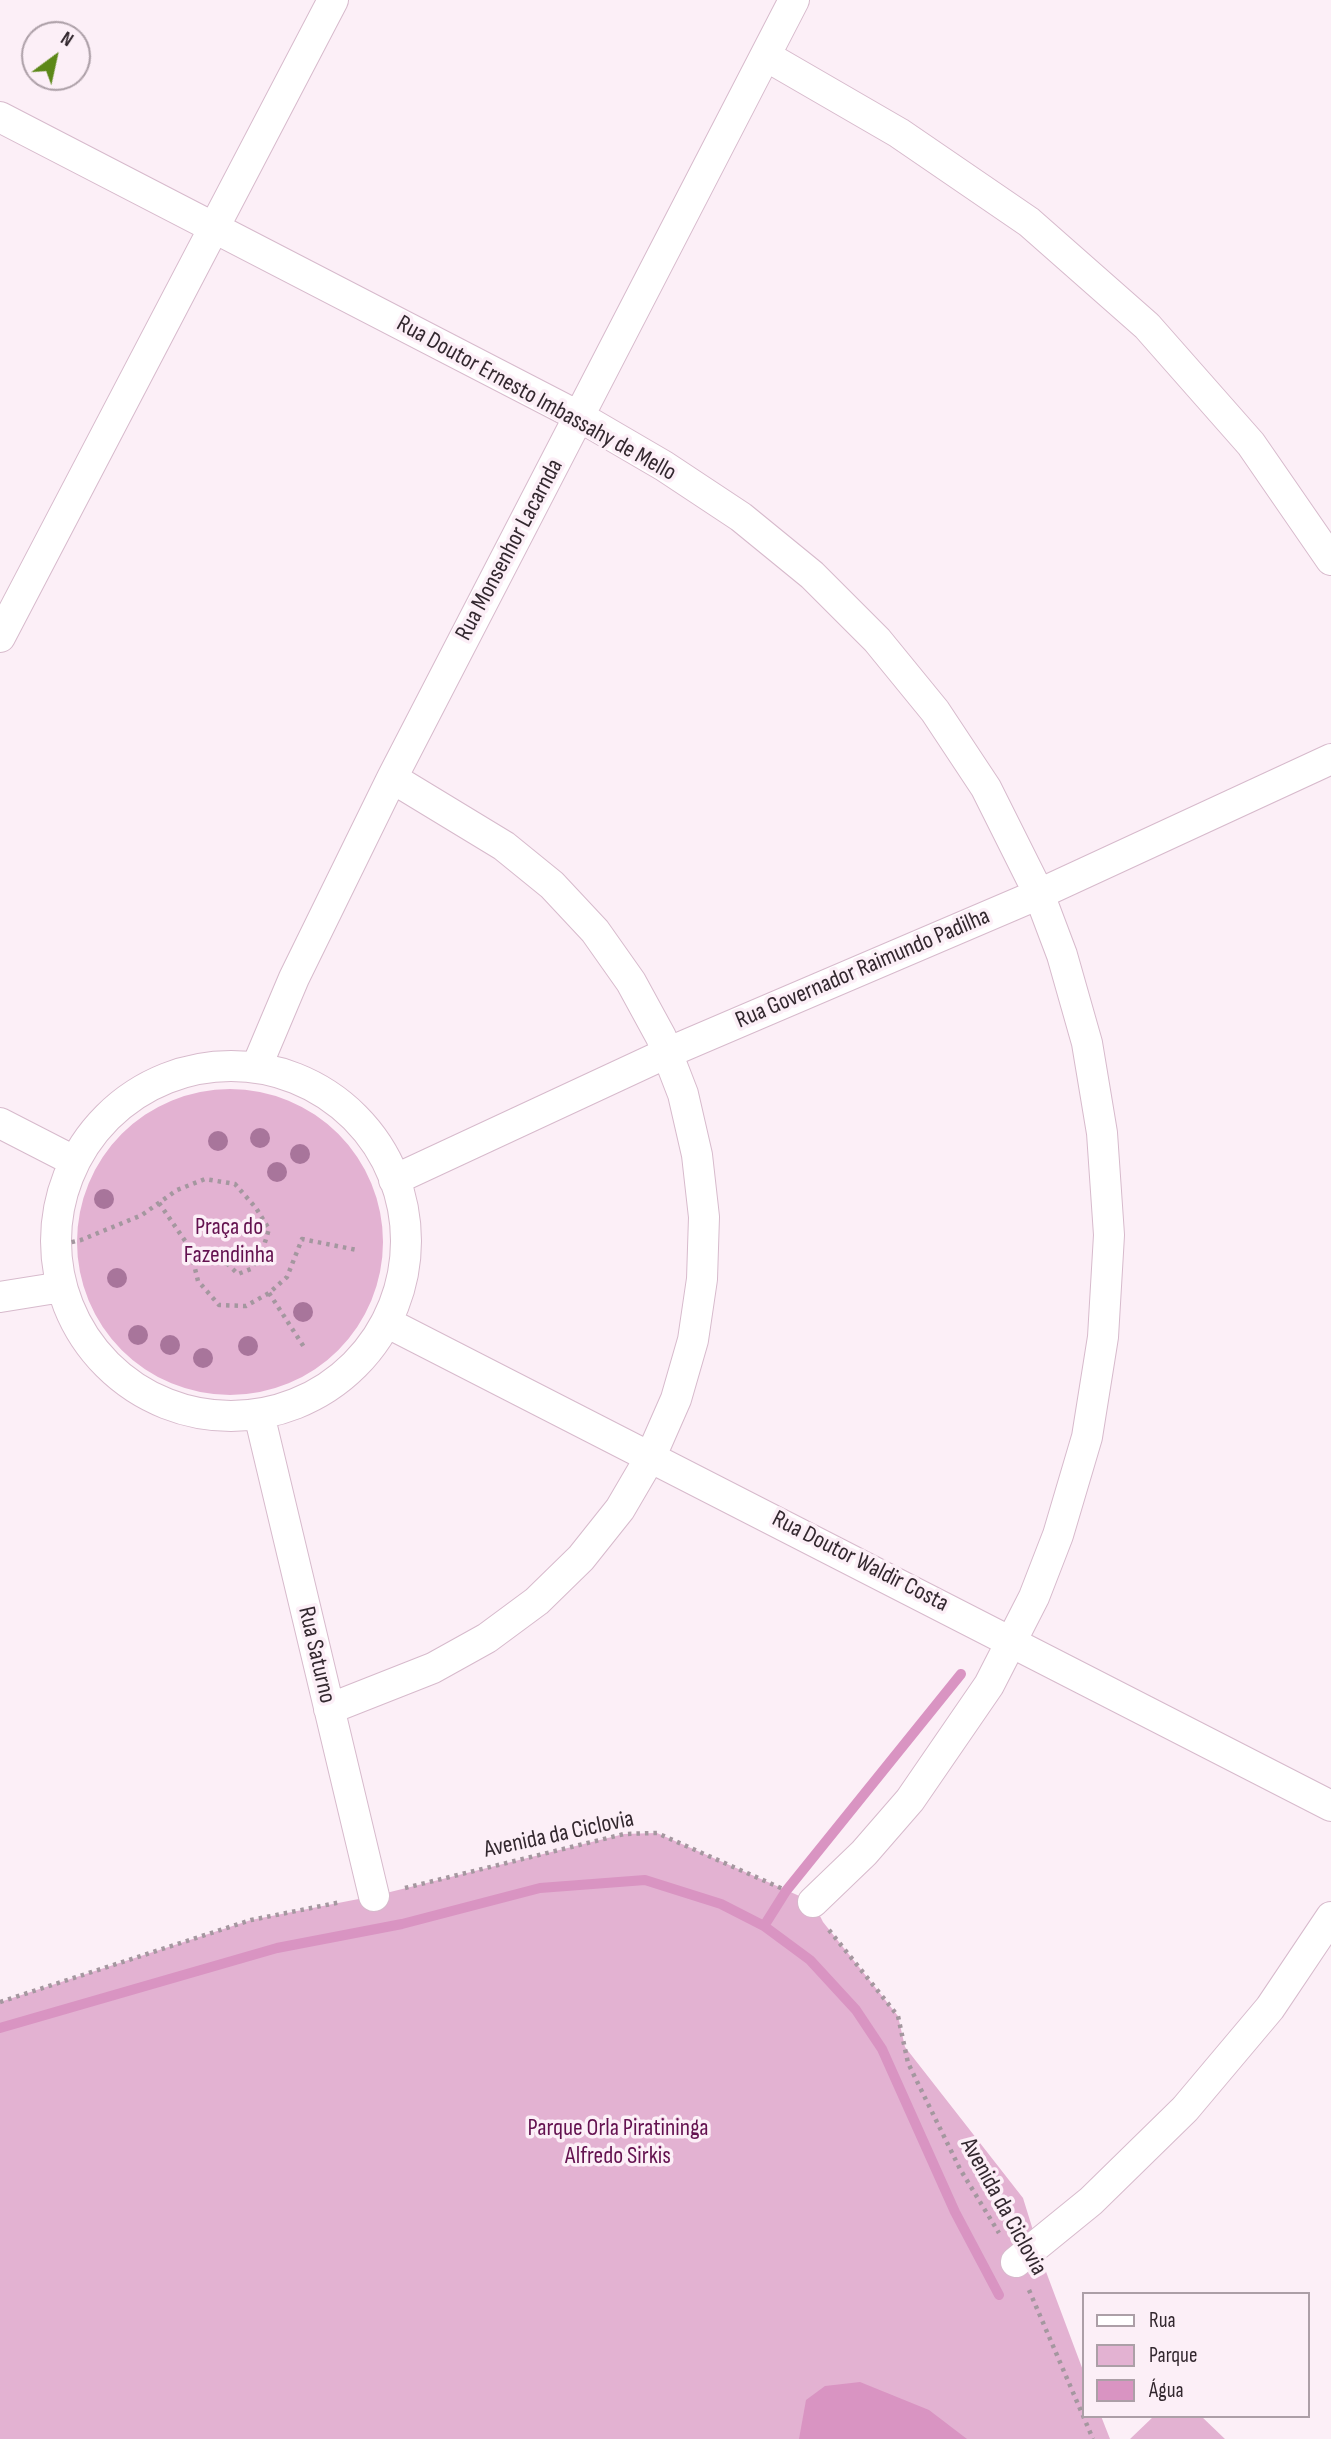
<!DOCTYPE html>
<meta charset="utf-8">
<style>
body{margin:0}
#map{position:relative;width:1331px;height:2439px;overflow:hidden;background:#fceff7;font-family:"Sofia Sans Condensed",sans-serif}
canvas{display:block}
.legend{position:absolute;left:1082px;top:2292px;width:228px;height:126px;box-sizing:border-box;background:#fceff7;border:2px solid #ac9fa7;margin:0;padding:9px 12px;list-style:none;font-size:21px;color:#33282f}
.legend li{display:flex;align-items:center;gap:14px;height:35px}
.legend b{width:35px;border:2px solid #ac9fa7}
.north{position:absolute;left:21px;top:21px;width:70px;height:70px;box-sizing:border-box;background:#fceff7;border:2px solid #ac9fa7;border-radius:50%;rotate:33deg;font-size:19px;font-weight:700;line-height:28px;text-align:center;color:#33282f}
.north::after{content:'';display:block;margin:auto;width:24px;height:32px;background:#5c8818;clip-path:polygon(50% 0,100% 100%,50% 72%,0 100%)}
</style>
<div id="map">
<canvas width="1331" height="2439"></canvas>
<ul class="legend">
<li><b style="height:9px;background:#fff"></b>Rua</li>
<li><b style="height:19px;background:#e3b2d2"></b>Parque</li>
<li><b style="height:19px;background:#d994c2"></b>Água</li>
</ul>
<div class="north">N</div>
</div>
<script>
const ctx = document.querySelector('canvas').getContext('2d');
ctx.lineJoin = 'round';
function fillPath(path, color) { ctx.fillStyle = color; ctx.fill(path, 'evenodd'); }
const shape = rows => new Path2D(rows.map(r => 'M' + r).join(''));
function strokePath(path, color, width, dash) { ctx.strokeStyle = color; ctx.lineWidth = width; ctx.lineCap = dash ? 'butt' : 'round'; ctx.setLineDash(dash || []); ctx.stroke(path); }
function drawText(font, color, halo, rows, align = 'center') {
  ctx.font = font + ' "Sofia Sans Condensed",sans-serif'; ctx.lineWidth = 7; ctx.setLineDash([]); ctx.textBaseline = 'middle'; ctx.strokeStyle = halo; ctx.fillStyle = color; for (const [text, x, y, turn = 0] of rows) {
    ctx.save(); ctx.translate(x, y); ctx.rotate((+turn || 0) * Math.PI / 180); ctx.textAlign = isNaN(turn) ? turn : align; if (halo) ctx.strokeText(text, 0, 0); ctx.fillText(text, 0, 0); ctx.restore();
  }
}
const green = shape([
 '77 1242a153 153 0 1 1 306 0a153 153 0 1 1-306 0Z',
 [657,1833,813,1902,823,1922,898,2016,905,2047,1023,2198,1045,2269,1084,2373,1084,2416,1101,2416,1110,2439,0,2439,0,2002,251,1920,374,1896,624,1834],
 [1154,2416,1201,2416,1225,2439,1130,2439]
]);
const water = shape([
 [860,2382,929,2410,967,2439,799,2439,806,2400,825,2386]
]);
const stream = shape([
 [764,1926,786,1891,961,1674],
 [0,2028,277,1948,402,1924,540,1888,645,1880,721,1904,764,1926,810,1960,856,2010,882,2049,955,2212,999,2295]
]);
const path = shape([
 [159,1203,190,1248,198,1281,219,1305,246,1306,269,1293,287,1277,302,1239,357,1250],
 [55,1246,81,1240,142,1215,177,1190,205,1179,235,1184,256,1208,269,1229,262,1252,251,1269,238,1274,219,1256,220,1248],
 [269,1293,304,1347],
 [405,1888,624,1834,657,1833,783,1889],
 [829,1930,898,2016,908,2063,960,2169,999,2233],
 [0,2002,251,1920,341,1902],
 [1029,2290,1093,2439]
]);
const street = shape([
 [766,56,899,133,1029,222,1147,326,1251,444,1331,560],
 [0,117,580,417,664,466,741,517,812,575,877,640,935,711,986,788,1039,894,1062,955,1087,1043,1102,1133,1109,1235,1103,1337,1087,1437,1058,1535,1034,1597,989,1685,910,1800,864,1853,813,1902],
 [0,637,333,0],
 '56 1241a175 175 0 1 1 350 0a175 175 0 1 1-350 0Z',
 [256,1068,294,978,392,778,794,0],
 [0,1123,74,1161],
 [394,1180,667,1053,1039,894,1331,759],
 [0,1297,62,1287],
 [386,1322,1331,1806],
 [259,1414,374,1896],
 [329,1709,433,1668,487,1638,537,1601,581,1558,620,1509,651,1456,676,1399,693,1340,702,1279,704,1217,697,1155,683,1094,661,1037,631,982,595,931,552,885,504,846,392,778],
 [1016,2262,1091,2201,1185,2109,1270,2008,1331,1917]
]);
const trees = [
 [260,1138],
 [218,1141],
 [300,1154],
 [277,1172],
 [104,1199],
 [117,1278],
 [303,1312],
 [138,1335],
 [170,1345],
 [248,1346],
 [203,1358]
];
const streetNames = [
 ["Rua Doutor Ernesto Imbassahy de Mello",536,399,29],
 ["Rua Monsenhor Lacarnda",510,550,-62],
 ["Rua Governador Raimundo Padilha",863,969,-23],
 ["Rua Doutor Waldir Costa",860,1562,27],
 ["Rua Saturno",316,1655,77],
 ["Avenida da Ciclovia",559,1835,-12],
 ["Avenida da Ciclovia",1003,2207,61]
];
const parkNames = [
 ["Praça do",229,1228],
 ["Fazendinha",229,1256],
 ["Parque Orla Piratininga",618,2129],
 ["Alfredo Sirkis",618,2157]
];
fillPath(green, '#e3b2d2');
fillPath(water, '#d994c2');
strokePath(stream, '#d994c2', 10);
strokePath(street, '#d7bacc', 32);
strokePath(path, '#a4979f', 4.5, [3.5, 5]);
strokePath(street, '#fff', 30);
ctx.fillStyle = '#a8759b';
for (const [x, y] of trees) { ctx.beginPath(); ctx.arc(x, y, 10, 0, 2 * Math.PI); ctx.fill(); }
drawText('24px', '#33282f', '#fceff7', streetNames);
drawText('24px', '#63114f', '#fceff7', parkNames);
</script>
